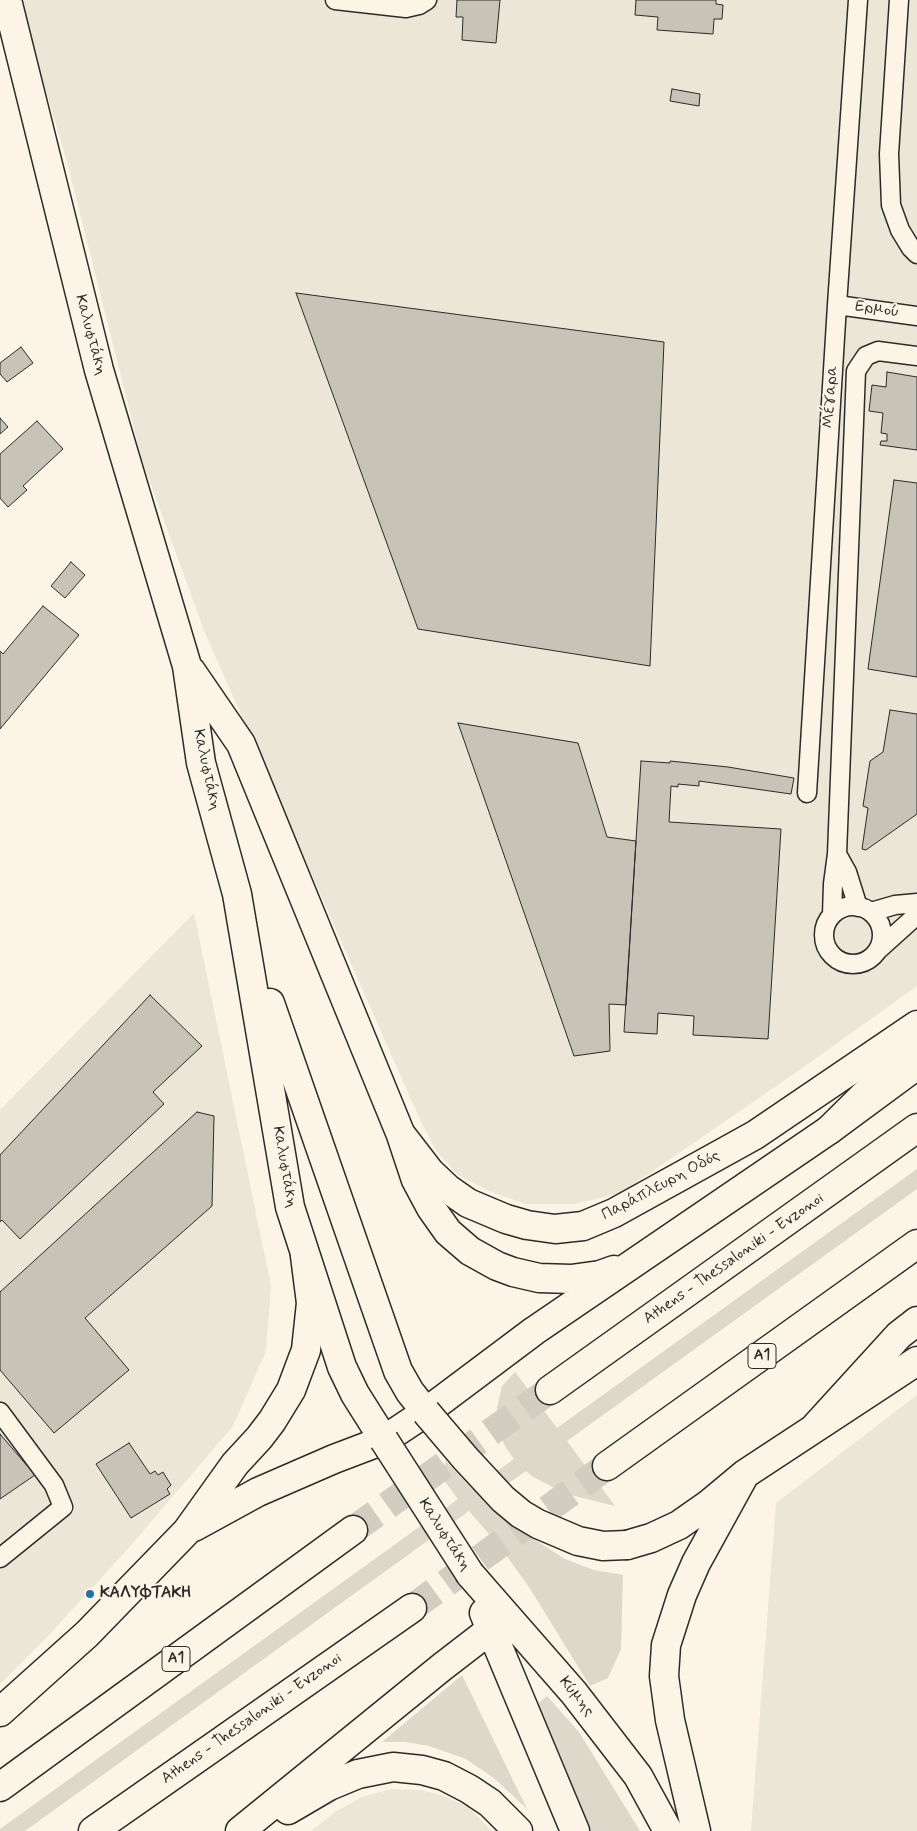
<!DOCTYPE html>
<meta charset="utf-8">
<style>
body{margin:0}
canvas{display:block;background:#fcf5e5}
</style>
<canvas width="917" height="1831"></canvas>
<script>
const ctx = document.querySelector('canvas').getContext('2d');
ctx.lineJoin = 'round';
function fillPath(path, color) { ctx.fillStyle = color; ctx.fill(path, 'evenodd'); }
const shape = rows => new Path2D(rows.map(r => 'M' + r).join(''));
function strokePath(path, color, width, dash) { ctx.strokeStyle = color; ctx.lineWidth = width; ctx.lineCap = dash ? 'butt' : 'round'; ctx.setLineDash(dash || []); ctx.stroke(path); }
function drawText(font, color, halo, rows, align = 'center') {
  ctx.font = font + ' Mynerve,sans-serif'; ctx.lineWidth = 4; ctx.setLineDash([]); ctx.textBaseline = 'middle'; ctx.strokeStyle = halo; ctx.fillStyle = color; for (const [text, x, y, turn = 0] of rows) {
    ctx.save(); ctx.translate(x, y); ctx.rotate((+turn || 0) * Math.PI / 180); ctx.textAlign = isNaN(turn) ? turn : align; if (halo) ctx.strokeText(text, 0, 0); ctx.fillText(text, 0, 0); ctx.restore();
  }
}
const built = shape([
 [19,0,917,0,917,986,798,1071,621,1193,575,1204,526,1204,489,1191,458,1175,437,1152,421,1122,205,633,142,460,67,162],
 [194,913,271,1286,266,1351,233,1426,125,1552,47,1637,0,1684,0,1110],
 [917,1395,917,1831,751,1831,776,1503],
 [391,1789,421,1790,444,1796,468,1807,492,1831,311,1831,335,1812,362,1797]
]);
const green = shape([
 [917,1169,917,1189,567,1441,615,1506,567,1494,533,1477,526,1471,483,1501,521,1531,565,1559,594,1570,623,1575,621,1649,608,1678,590,1686,529,1587,500,1547,469,1511,25,1831,0,1831,0,1829,458,1499,440,1475,446,1461,472,1489,514,1459,506,1448,496,1426,497,1408,502,1386,515,1372,557,1428],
 [462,1675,527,1809,495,1779,466,1759,429,1746,405,1742,382,1742],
 [547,1696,579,1732,640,1831,589,1831,529,1712]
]);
const building = shape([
 [457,0,500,0,496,43,462,40,463,17,456,17,457,0],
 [636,0,716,0,716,4,723,5,722,19,714,19,713,34,657,30,658,17,635,15,636,0],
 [672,89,700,94,699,106,670,101,672,89],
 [296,293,664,342,650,666,418,629,296,293],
 [21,347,33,363,7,382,0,374,0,363,21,347],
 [887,372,917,377,917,450,880,445,881,441,887,441,887,434,881,433,883,413,869,411,872,385,886,387,887,372],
 [0,418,8,427,0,434,0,418],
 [37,421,63,449,23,486,27,490,8,507,0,498,0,454,37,421],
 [894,480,917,483,917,677,868,669,894,480],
 [71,562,85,575,65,598,51,586,71,562],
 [43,606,79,635,0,729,0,651,3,654,43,606],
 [890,710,917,714,917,814,866,850,862,849,868,808,863,806,870,761,883,752,890,710],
 [458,723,578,743,607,837,636,841,626,1005,609,1004,610,1051,574,1056,458,723],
 [641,761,670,763,670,761,728,767,794,778,791,794,699,781,699,786,678,784,678,787,671,786,669,822,781,829,768,1039,693,1035,694,1016,658,1013,657,1034,624,1032,641,761],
 [150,995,202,1046,153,1092,164,1104,20,1239,2,1220,0,1222,0,1155,150,995],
 [197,1112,214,1116,212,1206,85,1318,129,1370,54,1433,0,1370,0,1292,197,1112],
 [0,1434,35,1475,0,1499,0,1434],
 [129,1443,150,1474,155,1471,158,1475,163,1472,171,1485,167,1489,170,1494,131,1518,96,1464,129,1443]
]);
const motorwayTunnel = shape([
 [353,1530,550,1390],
 [412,1608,607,1466]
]);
const service = shape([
 [335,0,406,8,419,5,427,0],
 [899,0,889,154,891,205,900,230,911,248,917,254],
 [837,305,917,316],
 [807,793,837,305,858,0],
 [837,854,847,872,858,907],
 '824 935a29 29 0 1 1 58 0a29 29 0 1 1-58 0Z',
 [871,912,895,905,917,903],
 [832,915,833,884,837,854,856,371,866,356,878,351,917,356],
 [878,950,917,915],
 [0,1412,54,1485,63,1507,0,1558]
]);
const tertiary = shape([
 [403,1137,430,1172,448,1189,468,1203,506,1219,527,1225,555,1229,583,1226,614,1213,755,1135,917,1025]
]);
const secondary = shape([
 [7,0,99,370,187,666,201,763,237,894,290,1207,342,1367,355,1394,384,1440,426,1412,534,1331,829,1130,917,1043],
 [191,671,241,744,401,1135,416,1180,431,1208,448,1232,470,1251,497,1266,513,1272,539,1278,571,1279,600,1275,614,1270],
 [270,1003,398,1371,410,1392,426,1412],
 [627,1545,651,1538,679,1525,709,1504,745,1474,917,1361],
 [470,1574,574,1693,638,1776,668,1831],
 [484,1613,575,1831],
 [288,1810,329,1786,358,1774,393,1767,422,1770,444,1776,469,1789,490,1803,518,1831],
 [240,1831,442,1667,490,1630],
 [696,1831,670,1720,664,1676,666,1645,682,1595,696,1563,745,1474]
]);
const motorway = shape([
 [829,1130,917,1065],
 [550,1390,917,1128],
 [816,1426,899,1335,917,1321],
 [607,1466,917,1244],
 [194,1527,258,1492,334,1459,384,1440],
 [0,1712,87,1634,187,1531,235,1464,259,1438,272,1421,291,1390,306,1350,311,1303,305,1256],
 [0,1787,353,1530],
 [93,1831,412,1608]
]);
const secondaryBridge = shape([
 [426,1412,465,1458,503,1499,521,1514,538,1524,578,1541,603,1546,627,1545],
 [384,1440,470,1574]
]);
const markers = [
 [90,1594,5,"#1f6fb2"]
];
const shields = [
 [762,1356,28],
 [176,1659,28]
];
const shieldNames = [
 ["Α1",762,1356],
 ["Α1",176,1659]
];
const streetNames = [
 ["Ερμού",877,310,8],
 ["Καλυφτάκη",90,335,75],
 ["Μέγαρα",831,397,-86],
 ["Καλυφτάκη",206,770,78],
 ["Καλυφτάκη",284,1167,80],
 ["Παράπλευρη Οδός",661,1186,-28],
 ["Athens - Thessaloniki - Evzonoi",734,1259,-35],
 ["Καλυφτάκη",444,1535,57],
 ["Κύμης",576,1697,51],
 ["Athens - Thessaloniki - Evzonoi",252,1719,-35]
];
const poiNames = [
 ["ΚΑΛΥΦΤΑΚΗ",100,1594]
];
fillPath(built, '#ece6d7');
fillPath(green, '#ded8ca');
fillPath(building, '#c8c3b7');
strokePath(building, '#2b2b2b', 1);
strokePath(motorwayTunnel, '#d2cdc0', 28, [28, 14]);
strokePath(service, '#2b2b2b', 21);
strokePath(tertiary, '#2b2b2b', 31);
strokePath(secondary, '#2b2b2b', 31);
strokePath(motorway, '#2b2b2b', 31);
strokePath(service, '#fcf5e5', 18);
strokePath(tertiary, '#fcf5e5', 28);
strokePath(secondary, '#fcf5e5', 28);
strokePath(motorway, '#fcf5e5', 28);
strokePath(secondaryBridge, '#2b2b2b', 31, []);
strokePath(secondaryBridge, '#fcf5e5', 28);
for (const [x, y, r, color] of markers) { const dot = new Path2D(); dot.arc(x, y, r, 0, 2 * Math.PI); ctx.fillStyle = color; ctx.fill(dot); strokePath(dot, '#fcf5e5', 2); }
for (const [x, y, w] of shields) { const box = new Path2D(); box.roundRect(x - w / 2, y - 12.5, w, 25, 4); ctx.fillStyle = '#fcf5e5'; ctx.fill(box); strokePath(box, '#2b2b2b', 1); }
drawText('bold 15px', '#2b2b2b', null, shieldNames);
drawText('16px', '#2b2b2b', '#fcf5e5', streetNames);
drawText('bold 16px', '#2b2b2b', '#fcf5e5', poiNames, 'left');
</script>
